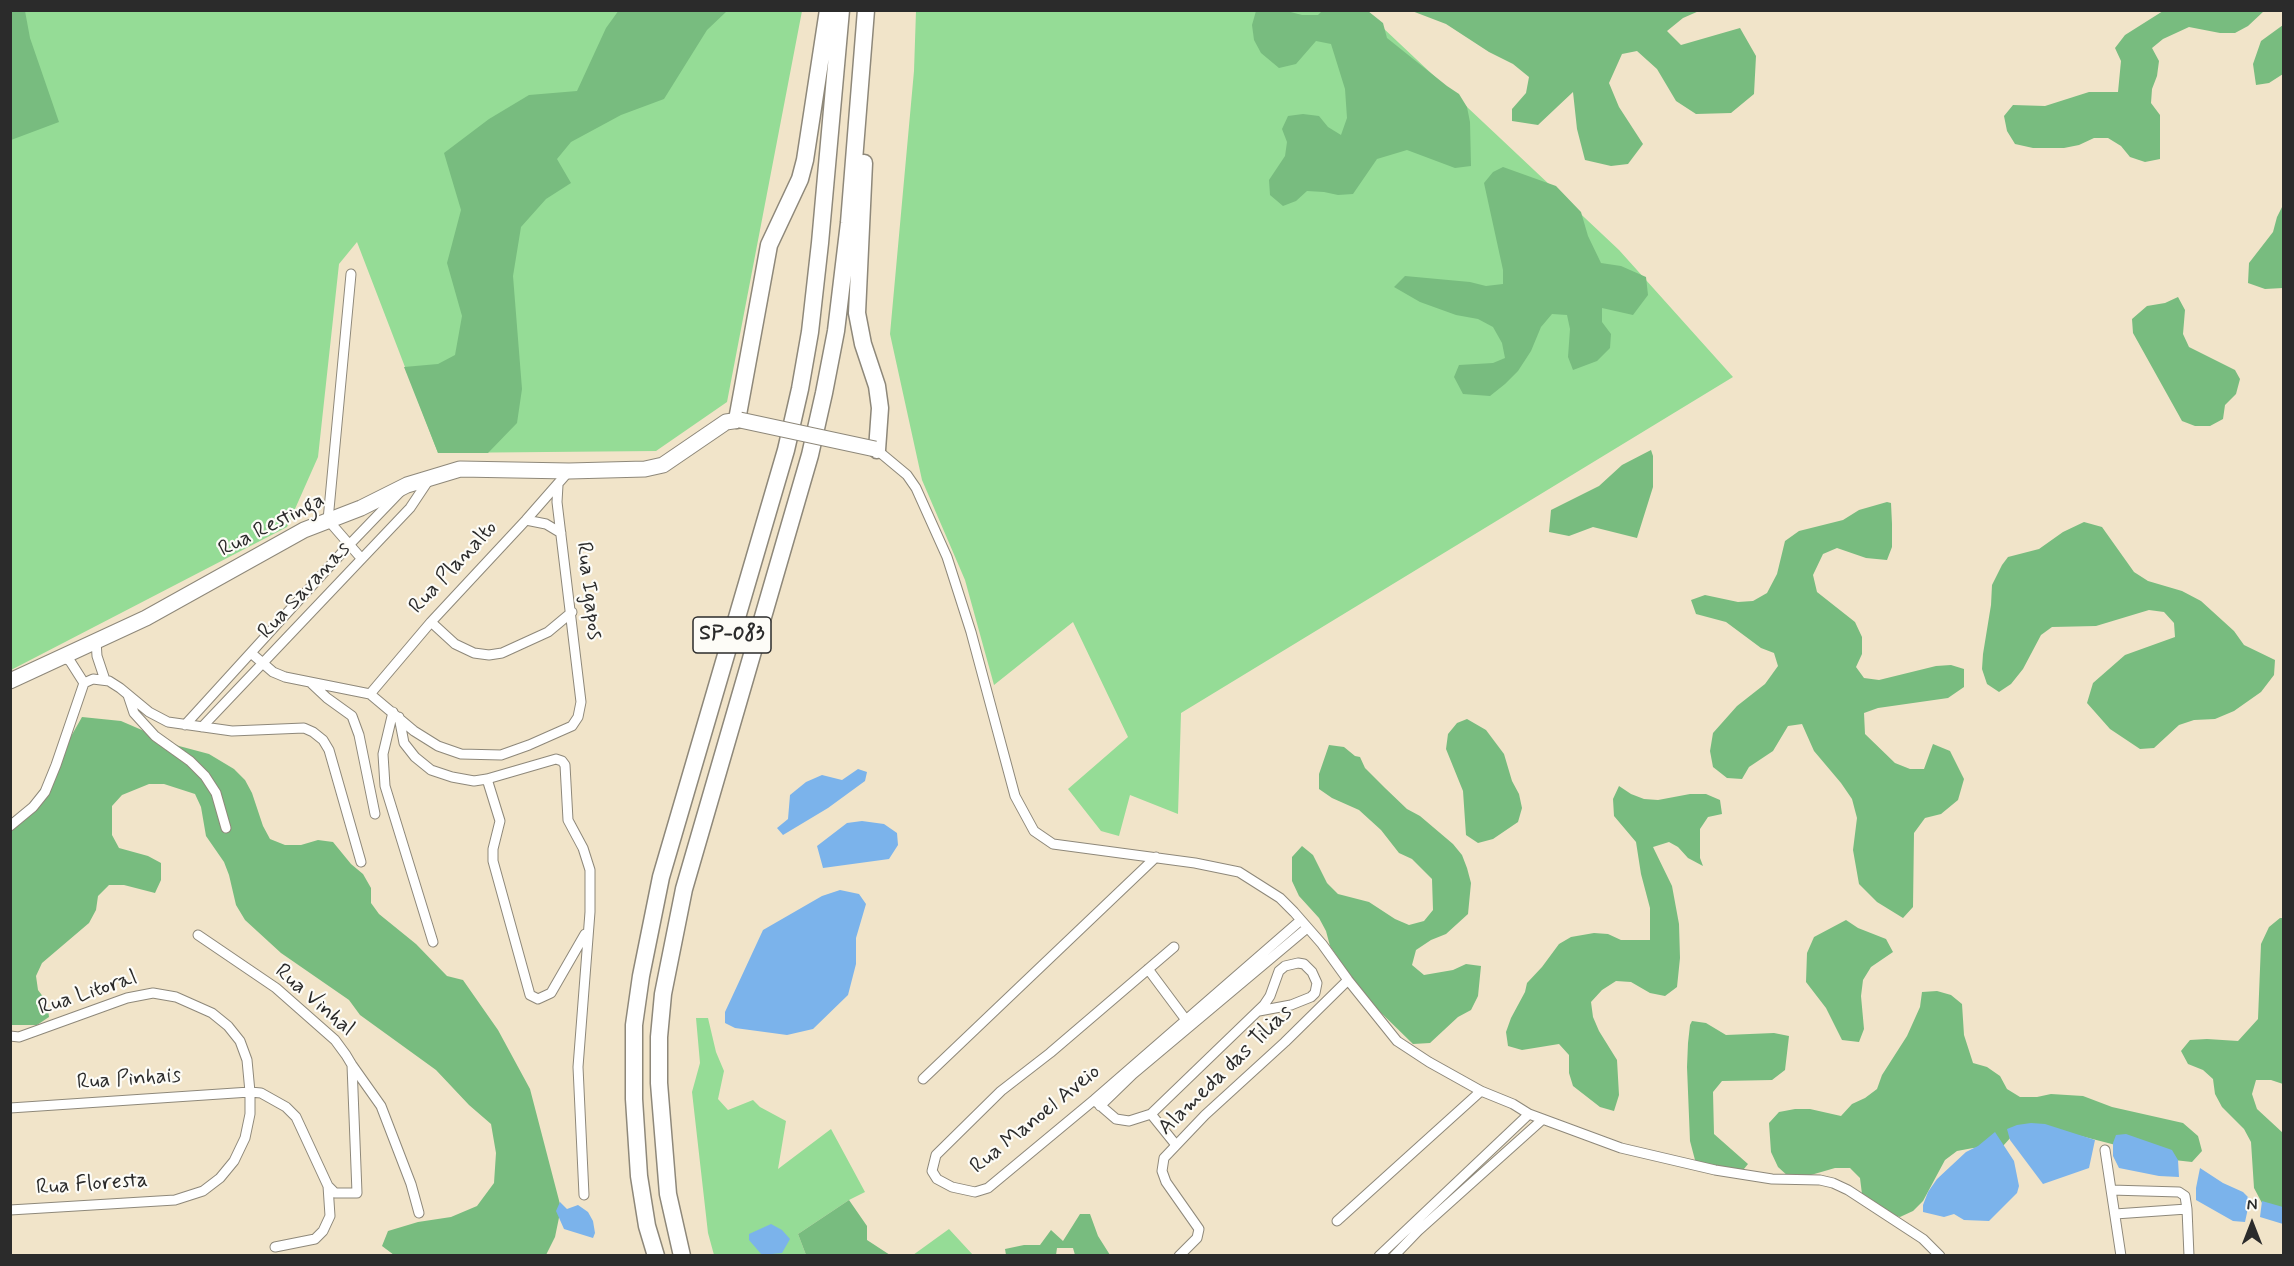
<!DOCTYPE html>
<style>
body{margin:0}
#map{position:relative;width:2294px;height:1266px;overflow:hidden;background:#f1e4c9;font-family:Mynerve,sans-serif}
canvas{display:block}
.frame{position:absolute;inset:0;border:12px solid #2b2b2b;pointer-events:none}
.north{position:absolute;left:2222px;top:1194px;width:60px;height:60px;-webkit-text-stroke:4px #fdfcf7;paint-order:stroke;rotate:0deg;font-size:16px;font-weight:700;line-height:24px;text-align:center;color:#2b2b2b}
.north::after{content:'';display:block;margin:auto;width:21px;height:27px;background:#2b2b2b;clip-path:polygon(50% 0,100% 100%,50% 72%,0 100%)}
</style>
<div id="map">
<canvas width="2294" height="1266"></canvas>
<div class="frame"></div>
<div class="north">N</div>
</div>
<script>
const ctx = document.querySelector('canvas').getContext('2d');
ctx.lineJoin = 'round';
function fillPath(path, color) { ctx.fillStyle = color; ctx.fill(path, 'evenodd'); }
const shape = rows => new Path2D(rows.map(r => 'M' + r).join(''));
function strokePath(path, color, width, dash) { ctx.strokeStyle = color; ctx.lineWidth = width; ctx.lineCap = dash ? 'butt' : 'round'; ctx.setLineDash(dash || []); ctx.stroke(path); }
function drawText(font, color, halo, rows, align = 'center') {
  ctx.font = font + ' Mynerve,sans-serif'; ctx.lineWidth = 4.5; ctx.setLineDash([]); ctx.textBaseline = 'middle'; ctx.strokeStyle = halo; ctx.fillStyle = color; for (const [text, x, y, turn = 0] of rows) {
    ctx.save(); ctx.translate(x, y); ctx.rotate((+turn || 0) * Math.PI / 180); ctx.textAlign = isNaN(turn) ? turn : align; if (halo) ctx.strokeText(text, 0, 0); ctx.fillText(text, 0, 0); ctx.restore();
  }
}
const green = shape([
 [11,11,802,11,727,402,656,451,438,453,357,242,339,264,318,457,287,527,11,670],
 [916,11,1365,11,1619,250,1733,377,1181,713,1178,814,1130,795,1119,836,1101,831,1068,789,1128,737,1073,622,994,685,965,580,922,480,890,334,914,71],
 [696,1018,708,1018,716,1052,724,1071,718,1099,728,1110,753,1100,760,1107,786,1121,778,1169,831,1129,865,1192,849,1200,798,1234,806,1255,714,1255,708,1233,692,1092,700,1063],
 [949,1229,973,1255,913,1255]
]);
const forest = shape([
 [11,10,25,11,30,38,59,122,11,140],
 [619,10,727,11,707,30,664,99,621,115,571,142,557,159,571,183,546,199,521,227,513,276,522,389,517,423,488,453,438,453,404,367,438,364,455,355,462,316,447,263,461,210,444,153,489,119,529,95,577,91,606,28],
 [1256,11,1287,11,1302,15,1318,15,1322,11,1368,11,1383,23,1387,38,1447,86,1459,94,1467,107,1470,122,1471,166,1455,168,1407,150,1377,159,1353,194,1338,195,1324,192,1307,191,1296,201,1283,206,1270,195,1269,180,1285,156,1287,142,1282,129,1288,116,1303,114,1319,116,1328,127,1341,135,1347,118,1345,89,1331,44,1316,41,1296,64,1279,68,1261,53,1254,40,1252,25],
 [1412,11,1699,11,1683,18,1667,31,1681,45,1740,28,1756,56,1754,94,1731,113,1696,114,1676,101,1657,69,1637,51,1622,54,1609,83,1619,107,1643,144,1628,164,1611,166,1585,160,1577,129,1573,92,1538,125,1512,121,1512,109,1526,93,1529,77,1513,64,1489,52,1446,24],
 [2163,11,2264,11,2248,26,2235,33,2220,33,2189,27,2163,39,2152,48,2159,61,2157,76,2152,89,2151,103,2160,115,2160,159,2145,162,2130,157,2121,146,2108,138,2094,138,2079,145,2064,148,2033,148,2015,144,2007,131,2004,116,2013,105,2045,106,2089,92,2118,92,2121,61,2115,48,2125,35],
 [2283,25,2283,74,2269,83,2256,85,2253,64,2261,41],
 [1503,167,1556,186,1581,212,1588,236,1601,263,1621,266,1646,277,1648,295,1633,315,1602,308,1602,322,1611,334,1610,348,1597,361,1573,370,1568,357,1570,329,1567,315,1552,314,1541,327,1531,351,1518,371,1505,384,1490,396,1463,394,1454,377,1459,365,1493,363,1505,358,1502,343,1493,327,1478,319,1456,315,1420,302,1394,287,1405,276,1470,282,1486,286,1503,284,1503,270,1484,183,1493,172],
 [2283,205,2283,288,2265,289,2248,283,2249,263,2273,232,2277,217],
 [2178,297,2185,310,2183,334,2189,347,2235,370,2240,379,2236,394,2225,405,2223,419,2210,426,2195,426,2182,421,2133,333,2132,319,2147,306,2165,303],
 [1651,450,1653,456,1653,487,1637,538,1593,527,1569,536,1549,532,1551,510,1599,486,1622,465],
 [1887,502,1891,503,1892,524,1892,547,1887,560,1866,558,1837,548,1823,554,1813,575,1817,592,1855,622,1862,637,1862,654,1856,667,1864,678,1879,680,1936,666,1951,665,1964,669,1964,687,1948,698,1878,708,1864,713,1865,734,1895,763,1910,769,1924,769,1933,744,1950,751,1964,779,1958,800,1941,814,1925,818,1914,833,1913,907,1903,918,1877,902,1859,884,1853,850,1857,818,1852,799,1841,783,1814,751,1802,724,1788,726,1773,751,1749,767,1742,779,1727,778,1713,767,1710,751,1713,733,1737,706,1765,684,1778,666,1774,653,1761,648,1726,622,1696,614,1691,600,1705,595,1738,602,1753,601,1767,593,1777,574,1785,541,1799,531,1843,520,1859,510],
 [2084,522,2102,527,2134,572,2148,581,2182,591,2201,601,2234,631,2244,645,2275,660,2274,675,2261,692,2234,711,2215,719,2194,720,2179,725,2154,748,2140,749,2110,729,2087,703,2093,683,2125,655,2175,637,2174,623,2164,612,2149,610,2096,626,2052,627,2041,635,2023,669,2011,684,1999,692,1987,684,1982,669,1983,654,1991,605,1992,585,2002,565,2008,557,2039,549,2063,532],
 [82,717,121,721,179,746,209,754,234,769,245,780,252,793,263,826,270,839,285,845,301,845,318,840,333,842,351,864,363,874,371,888,371,903,379,914,416,944,447,976,463,980,498,1030,530,1089,561,1208,555,1237,546,1255,394,1255,382,1246,388,1231,418,1222,451,1217,477,1206,494,1183,496,1153,491,1124,469,1105,436,1070,360,1015,349,1000,281,953,245,920,236,905,229,875,224,862,206,836,201,807,195,794,164,784,149,784,122,795,112,806,112,835,119,848,148,856,161,863,161,880,155,893,124,885,109,885,98,896,96,910,89,923,42,963,36,976,38,990,47,1002,49,1017,37,1025,11,1025,11,831,44,784],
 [1467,719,1486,730,1504,754,1512,781,1519,794,1522,808,1518,822,1493,839,1478,843,1466,835,1463,791,1446,749,1448,734,1457,723],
 [1329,745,1344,747,1355,756,1360,757,1365,768,1385,788,1407,809,1420,816,1453,844,1462,855,1467,868,1471,883,1468,914,1446,934,1431,940,1416,950,1412,965,1424,975,1453,970,1466,964,1481,966,1478,996,1471,1010,1458,1017,1430,1043,1413,1044,1371,1003,1344,972,1339,959,1330,946,1326,931,1319,918,1299,896,1292,881,1292,857,1302,846,1313,855,1327,883,1338,894,1369,902,1395,919,1409,925,1424,921,1433,910,1432,879,1412,859,1399,853,1381,830,1359,810,1332,798,1319,789,1319,774],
 [1619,786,1631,794,1644,799,1658,800,1690,794,1706,794,1720,800,1722,814,1708,817,1700,829,1700,858,1703,866,1688,858,1678,847,1669,842,1653,847,1672,886,1679,924,1680,958,1677,987,1665,996,1650,993,1631,982,1616,981,1602,990,1591,1002,1593,1017,1599,1031,1617,1060,1619,1095,1614,1111,1600,1107,1573,1086,1569,1073,1569,1055,1559,1044,1522,1050,1508,1046,1506,1032,1511,1018,1525,992,1527,983,1542,967,1559,944,1571,937,1594,933,1608,934,1621,940,1650,940,1650,908,1641,874,1636,842,1614,816,1613,799],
 [2280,918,2283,918,2283,1084,2271,1080,2256,1080,2252,1094,2257,1109,2283,1133,2283,1218,2262,1203,2254,1188,2251,1142,2244,1129,2222,1107,2215,1094,2213,1079,2203,1070,2188,1064,2181,1051,2190,1040,2207,1039,2238,1041,2258,1019,2261,944,2269,927],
 [1846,920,1858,928,1886,939,1893,952,1871,967,1863,980,1861,996,1864,1029,1859,1042,1842,1040,1826,1008,1806,982,1807,953,1814,937],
 [1937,991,1951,995,1962,1004,1964,1035,1973,1063,1987,1067,2000,1076,2007,1089,2020,1097,2037,1097,2051,1094,2083,1096,2112,1107,2183,1123,2198,1136,2202,1151,2192,1162,2174,1160,2073,1134,2012,1136,2003,1146,1973,1148,1957,1151,1945,1160,1923,1201,1913,1211,1900,1217,1886,1213,1862,1194,1860,1178,1850,1168,1835,1168,1804,1177,1789,1177,1778,1167,1771,1152,1769,1123,1779,1112,1795,1109,1810,1109,1841,1116,1852,1104,1865,1098,1877,1089,1882,1075,1907,1036,1920,1007,1922,992],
 [1692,1021,1706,1023,1726,1035,1774,1033,1789,1036,1785,1070,1772,1080,1722,1081,1713,1092,1714,1134,1748,1164,1739,1175,1708,1171,1695,1160,1690,1141,1687,1067,1688,1043,1690,1025],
 [849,1200,867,1226,867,1240,890,1255,806,1255,798,1234],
 [1080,1214,1090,1214,1098,1236,1110,1255,1075,1255,1073,1248,1057,1248,1056,1255,1006,1255,1005,1249,1024,1245,1040,1245,1051,1230,1063,1241]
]);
const water = shape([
 [858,769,867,772,865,781,828,808,783,835,777,828,788,819,790,795,806,782,822,775,842,780],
 [862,821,884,824,897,833,898,845,889,859,823,868,817,846,847,823],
 [840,890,859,894,866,904,856,938,856,964,848,995,813,1029,787,1035,735,1028,725,1023,725,1012,763,930,822,896],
 [2031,1123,2045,1124,2095,1140,2089,1168,2043,1184,2010,1140,2007,1129,2017,1125],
 [1995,1132,2014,1161,2019,1186,2017,1193,1989,1221,1964,1220,1954,1214,1944,1217,1923,1212,1923,1205,1928,1192,1937,1179,1966,1152,1978,1146],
 [2126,1134,2172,1150,2178,1160,2179,1177,2159,1176,2119,1168,2113,1156,2113,1143,2116,1135],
 [2200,1168,2223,1183,2243,1192,2250,1199,2245,1222,2233,1221,2196,1200,2196,1188],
 [2262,1201,2283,1207,2283,1224,2260,1217],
 [560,1202,567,1209,578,1205,588,1212,593,1221,595,1233,593,1238,564,1229,556,1211],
 [771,1224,782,1230,790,1239,782,1253,762,1255,749,1240,749,1234]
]);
const minor = shape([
 [351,274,328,520,361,558],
 [877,450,907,475,916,488,947,557,971,632,1015,796,1034,831,1053,844,1195,863,1239,872,1280,898,1294,912,1322,944,1348,980,1397,1041,1429,1062,1481,1091,1513,1104,1529,1114,1621,1148,1715,1170,1772,1179,1820,1180,1833,1183,1848,1190,1923,1239,1940,1256],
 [526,520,546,524,561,533],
 [431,622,455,644,474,653,489,655,502,653,548,632,572,612],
 [96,641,97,656,105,680],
 [251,653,273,672,285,677,370,694,414,731,438,746,461,754,501,755,529,745,572,726,578,717,581,702,557,502,558,485],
 [62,657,70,661,84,683],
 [84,683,93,679,109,681,120,688,149,712,168,722,232,731,304,728,313,732,323,740,329,750,361,862],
 [311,683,327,698,352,716,359,735,375,814],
 [370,694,431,622,526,520,569,471],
 [128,695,134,713,155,736,190,761,205,776,216,793,226,828],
 [393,712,383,754,385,786,433,942],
 [399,717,404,743,415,757,431,770,452,777,474,781,487,779,556,759,562,761,565,765,568,820,583,848,590,870,590,912,578,1067,584,1195],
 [185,725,349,545,401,491],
 [202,727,410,508,430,478],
 [487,779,500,821,493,849,493,861,530,995,538,999,551,993,585,934],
 [10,826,33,807,45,792,56,765,84,683],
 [1174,947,1050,1053,1001,1091,936,1155,932,1171,937,1179,952,1187,975,1192,988,1188,1094,1100,1301,920],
 [1148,969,1186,1020],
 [10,1036,19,1037,127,998,153,993,176,997,212,1013,228,1026,240,1041,247,1060,250,1092,250,1114,245,1138,234,1161,220,1178,203,1191,175,1200,10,1210],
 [352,1065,381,1106,411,1184,419,1213],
 [923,1079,1156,857],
 [1094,1100,1116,1119,1129,1121,1151,1114,1264,1005,1270,996,1279,971,1285,966,1298,963,1304,964,1312,972,1317,983,1315,993,1311,997,1291,1005,1259,1011],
 [1100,1106,1133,1074,1307,928],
 [10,1108,250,1092,261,1093,286,1107,296,1117,328,1186,335,1193,357,1193,352,1065,346,1055,335,1040,276,988,198,935],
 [1151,1114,1176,1145],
 [2105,1150,2121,1256],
 [2111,1190,2179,1192,2185,1196,2187,1209],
 [2115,1214,2187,1209,2189,1256],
 [1337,1221,1481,1091],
 [275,1247,315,1239,323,1231,330,1216,328,1186],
 [1179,1256,1197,1238,1199,1229,1166,1182,1162,1171,1164,1158,1205,1115,1285,1042,1348,980],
 [1379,1256,1529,1114],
 [1394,1256,1418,1231,1543,1119]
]);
const primary = shape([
 [10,681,146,618,304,530,361,508,407,485,460,469,569,471,645,469,663,465,726,422,740,420]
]);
const motorway = shape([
 [864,163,857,313,863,344,877,386,880,408,877,450],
 [737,420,769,245,800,179,805,160,828,10],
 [656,1256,647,1226,639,1176,634,1099,634,1025,641,976,661,877,786,450,800,389,810,332,820,243,841,10],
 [682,1256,668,1194,659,1083,659,1037,663,994,684,889,810,455,824,393,836,331,849,223,866,10]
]);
const primaryBridge = shape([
 [740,420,875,449]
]);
const shields = [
 [732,635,78]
];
const shieldNames = [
 ["SP-083",732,635]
];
const streetNames = [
 ["Rua Restinga",272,526,-27],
 ["Rua Planalto",454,568,-47],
 ["Rua Savanas",305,591,-47],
 ["Rua Igapos",588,591,83],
 ["Rua Litoral",88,994,-18],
 ["Rua Vinhal",314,1001,41],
 ["Alameda das Tilias",1226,1071,-44],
 ["Rua Pinhais",129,1080,-4],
 ["Rua Manoel Aveio",1036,1120,-39],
 ["Rua Floresta",92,1185,-4]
];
fillPath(green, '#95dc96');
fillPath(forest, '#78bc7f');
fillPath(water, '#7bb3eb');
strokePath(minor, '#8e887a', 11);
strokePath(primary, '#8e887a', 17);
strokePath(motorway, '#8e887a', 19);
strokePath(minor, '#fff', 9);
strokePath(primary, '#fff', 15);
strokePath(motorway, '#fff', 16);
strokePath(primaryBridge, '#8e887a', 17, []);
strokePath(primaryBridge, '#fff', 15);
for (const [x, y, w] of shields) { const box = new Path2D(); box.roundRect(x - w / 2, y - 18, w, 36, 4.5); ctx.fillStyle = '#fdfcf7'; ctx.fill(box); strokePath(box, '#2b2b2b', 1.5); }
drawText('bold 21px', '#2b2b2b', null, shieldNames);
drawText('22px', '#2b2b2b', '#fdfcf7', streetNames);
</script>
